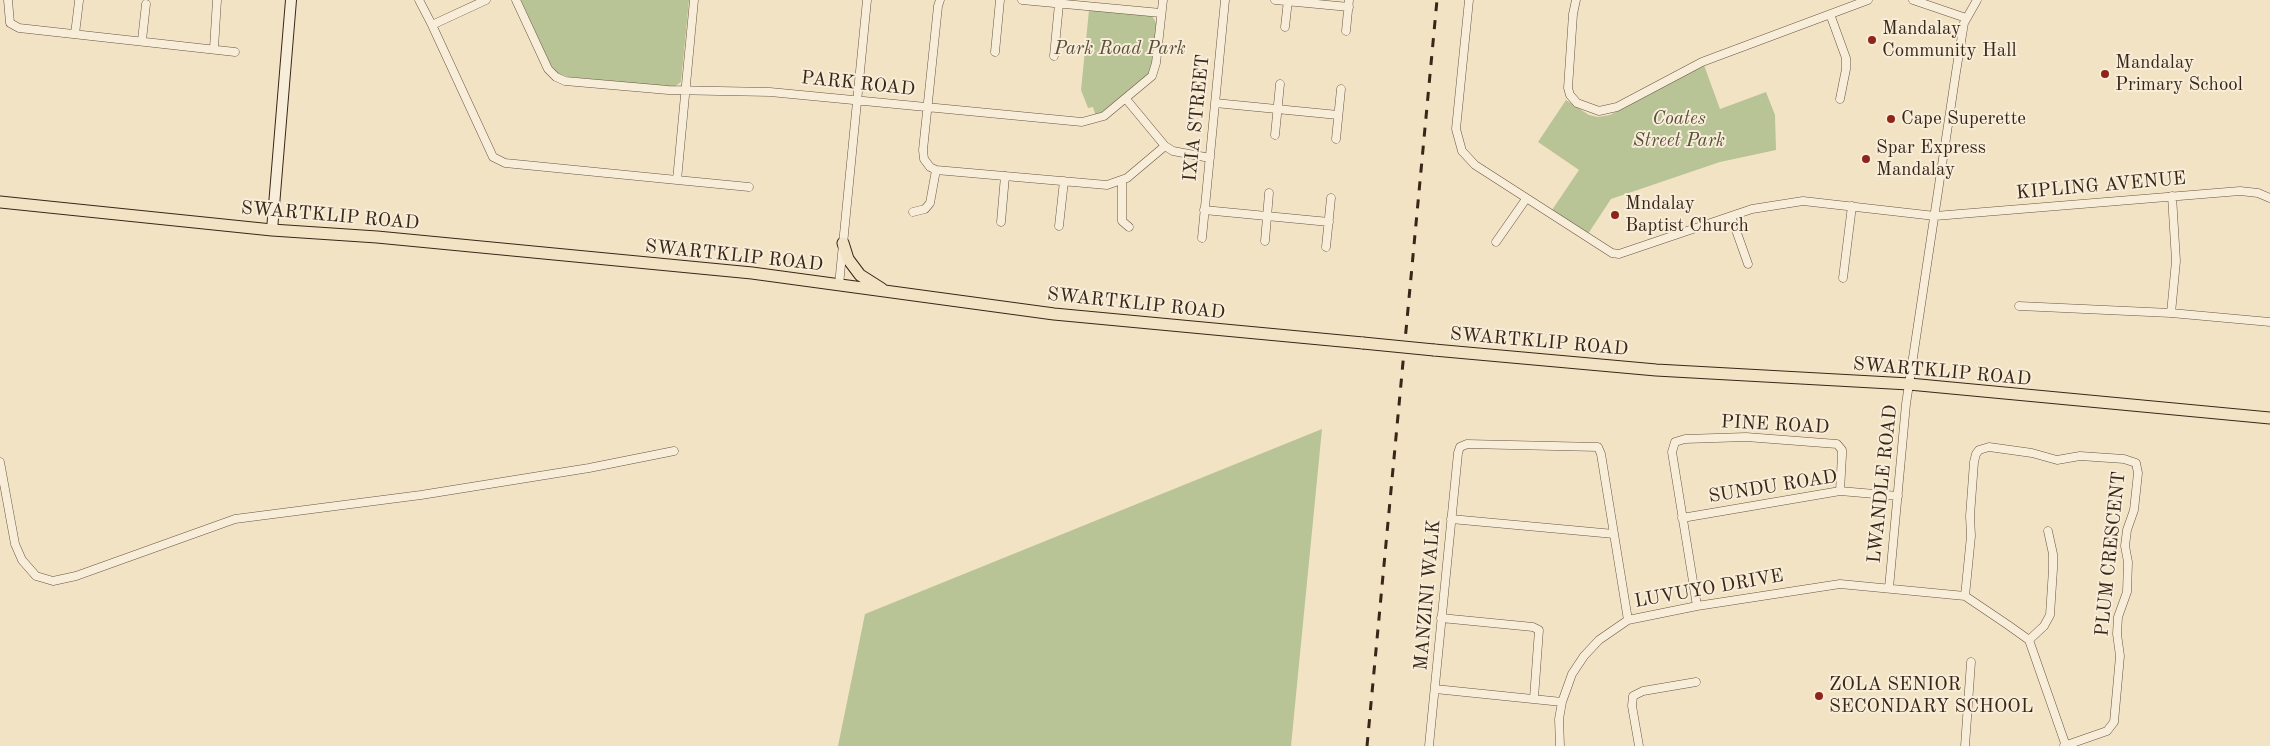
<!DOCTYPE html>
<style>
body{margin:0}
canvas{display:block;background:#f3e3c5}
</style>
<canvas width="2270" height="746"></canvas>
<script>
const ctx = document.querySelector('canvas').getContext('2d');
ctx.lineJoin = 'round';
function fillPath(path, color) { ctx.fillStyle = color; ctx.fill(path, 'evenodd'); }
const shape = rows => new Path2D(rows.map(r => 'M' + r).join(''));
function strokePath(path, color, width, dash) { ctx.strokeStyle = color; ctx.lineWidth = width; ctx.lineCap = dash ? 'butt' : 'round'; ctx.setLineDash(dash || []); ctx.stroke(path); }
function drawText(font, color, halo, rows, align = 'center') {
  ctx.font = font + ' "Old Standard TT",serif'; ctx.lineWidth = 4; ctx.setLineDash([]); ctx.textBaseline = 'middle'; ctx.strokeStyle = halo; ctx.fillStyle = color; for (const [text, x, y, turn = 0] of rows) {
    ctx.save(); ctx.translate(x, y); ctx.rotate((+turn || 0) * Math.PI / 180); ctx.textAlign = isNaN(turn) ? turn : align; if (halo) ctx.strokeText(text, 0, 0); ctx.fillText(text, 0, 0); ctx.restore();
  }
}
const green = shape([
 [521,0,689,0,681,82,674,87,570,77,559,74,550,64],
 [1089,10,1152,16,1157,24,1152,68,1147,76,1096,117,1093,107,1088,108,1081,90],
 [1704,65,1720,109,1766,92,1775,115,1776,150,1720,162,1611,199,1588,234,1552,210,1579,170,1538,142,1566,100,1589,115,1598,117,1610,115],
 [1322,429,1291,746,838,746,865,614]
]);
const minor = shape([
 [8,0,10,23,19,28,235,52],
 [419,0,432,25],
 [486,0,432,25,493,157,505,163,677,180,694,0],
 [516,0,548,69,556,77,565,81,668,90,770,92,1082,122,1104,116,1152,76,1156,63,1163,0],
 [940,0,938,6,923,150,924,159,930,167,936,170,1107,185,1127,178,1165,146],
 [1022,0,1161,13],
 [1275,0,1349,7],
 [1469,0,1456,129,1462,151,1475,165,1612,253,1619,254,1752,209,1803,201,1935,216,2240,191,2258,193,2270,198],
 [1576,0,1573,14,1568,88,1570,95,1577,103,1599,111,1617,107,1702,62,1868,0],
 [1913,0,1966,18],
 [1830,14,1846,58,1846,69,1840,99],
 [1285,27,1288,0],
 [1346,31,1349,0],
 [75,34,79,1],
 [142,40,146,4],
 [214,48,217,0],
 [995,52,1000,0],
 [1054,56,1059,4],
 [1126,99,1165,146,1173,151,1210,158],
 [1215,103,1338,115],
 [1275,135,1280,84],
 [1336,139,1341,89],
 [677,180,749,187],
 [1122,181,1122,221,1129,227],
 [1204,210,1329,222],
 [913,212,925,209,930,203,936,170],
 [1731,216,1748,264],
 [1001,222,1005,176],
 [1059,226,1064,181],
 [1202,238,1225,0],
 [1265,241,1269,193],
 [1496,242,1526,199],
 [1326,247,1331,198],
 [1843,278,1852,206],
 [839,285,867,0],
 [2019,306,2171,313,2270,322],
 [2171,313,2176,261,2172,196],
 [0,462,15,544,22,560,36,576,53,581,76,576,235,519,421,495,589,468,674,451],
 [1682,518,1840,491,1898,496],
 [1451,519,1614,534],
 [1889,588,1906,404,1956,72,1964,23,1977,0],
 [1965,596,1971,536,1970,516,1974,462,1976,454,1979,450,1989,447,2032,453,2057,460,2080,456,2124,459,2136,463,2138,473,2134,510,2127,530,2125,546,2128,562,2127,592,2118,617,2117,634,2120,656,2114,722,2107,731,2064,746],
 [1697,606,1672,452,1675,442,1685,439,1746,437,1837,444,1842,450,1842,455,1840,491],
 [1441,618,1533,627,1539,630,1534,698],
 [2029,640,2044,626,2050,615,2053,569,2053,554,2048,531],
 [1435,689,1562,702],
 [1429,746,1458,453,1460,447,1467,444,1598,447,1601,454,1628,620],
 [1560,746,1559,719,1562,702,1572,674,1584,656,1599,640,1628,620,1697,606,1840,584,1965,596,2008,625,2029,640,2066,746],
 [1639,746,1632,706,1633,696,1643,691,1696,682],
 [1965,746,1971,662]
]);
const secondary = shape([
 [272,230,291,0]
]);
const primary = shape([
 [0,202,272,230,377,237,752,273,1054,314,1363,343],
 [843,243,848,259,860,275,882,289],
 [1434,350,1656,370,1909,384,2270,418]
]);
const rail = shape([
 [1367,746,1437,0]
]);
const primaryBridge = shape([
 [1363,343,1434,350]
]);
const markers = [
 [1872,40,5,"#8f2418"],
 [2105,74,5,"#8f2418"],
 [1891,119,5,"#8f2418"],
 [1866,159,5,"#8f2418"],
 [1615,215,5,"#8f2418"],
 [1819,696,5,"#8f2418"]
];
const poiNames = [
 ["Mandalay",1882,29],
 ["Community Hall",1882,51],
 ["Mandalay",2115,63],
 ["Primary School",2115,85],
 ["Cape Superette",1901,119],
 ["Spar Express",1876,148],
 ["Mandalay",1876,170],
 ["Mndalay",1625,204],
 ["Baptist Church",1625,226],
 ["ZOLA SENIOR",1829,685],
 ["SECONDARY SCHOOL",1829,707]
];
const parkNames = [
 ["Park Road Park",1120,49],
 ["Coates",1679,119],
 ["Street Park",1679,141]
];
const streetNames = [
 ["PARK ROAD",858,84,6],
 ["IXIA STREET",1197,118,-84],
 ["KIPLING AVENUE",2101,186,-5],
 ["SWARTKLIP ROAD",330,216,5],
 ["SWARTKLIP ROAD",734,256,6],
 ["SWARTKLIP ROAD",1136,304,6],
 ["SWARTKLIP ROAD",1539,342,5],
 ["SWARTKLIP ROAD",1942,372,5],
 ["PINE ROAD",1775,425,3],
 ["LWANDLE ROAD",1883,484,-84],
 ["SUNDU ROAD",1773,487,-9],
 ["PLUM CRESCENT",2111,554,-84],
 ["LUVUYO DRIVE",1709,589,-10],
 ["MANZINI WALK",1428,595,-85]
];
fillPath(green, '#b9c496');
strokePath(minor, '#685543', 9);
strokePath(secondary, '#392618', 12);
strokePath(primary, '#392618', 13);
strokePath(minor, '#f7edd9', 8);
strokePath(secondary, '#f7edd9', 10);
strokePath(primary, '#f3e3c5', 11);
strokePath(rail, '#392618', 3, [9, 9]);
strokePath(primaryBridge, '#392618', 13, []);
strokePath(primaryBridge, '#f3e3c5', 11);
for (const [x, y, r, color] of markers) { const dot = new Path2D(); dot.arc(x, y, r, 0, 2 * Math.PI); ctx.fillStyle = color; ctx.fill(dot); strokePath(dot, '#f7edd9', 2); }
drawText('19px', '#392618', '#f7edd9', poiNames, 'left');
drawText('italic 19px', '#594e38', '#f7edd9', parkNames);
drawText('19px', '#392618', '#f7edd9', streetNames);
</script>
